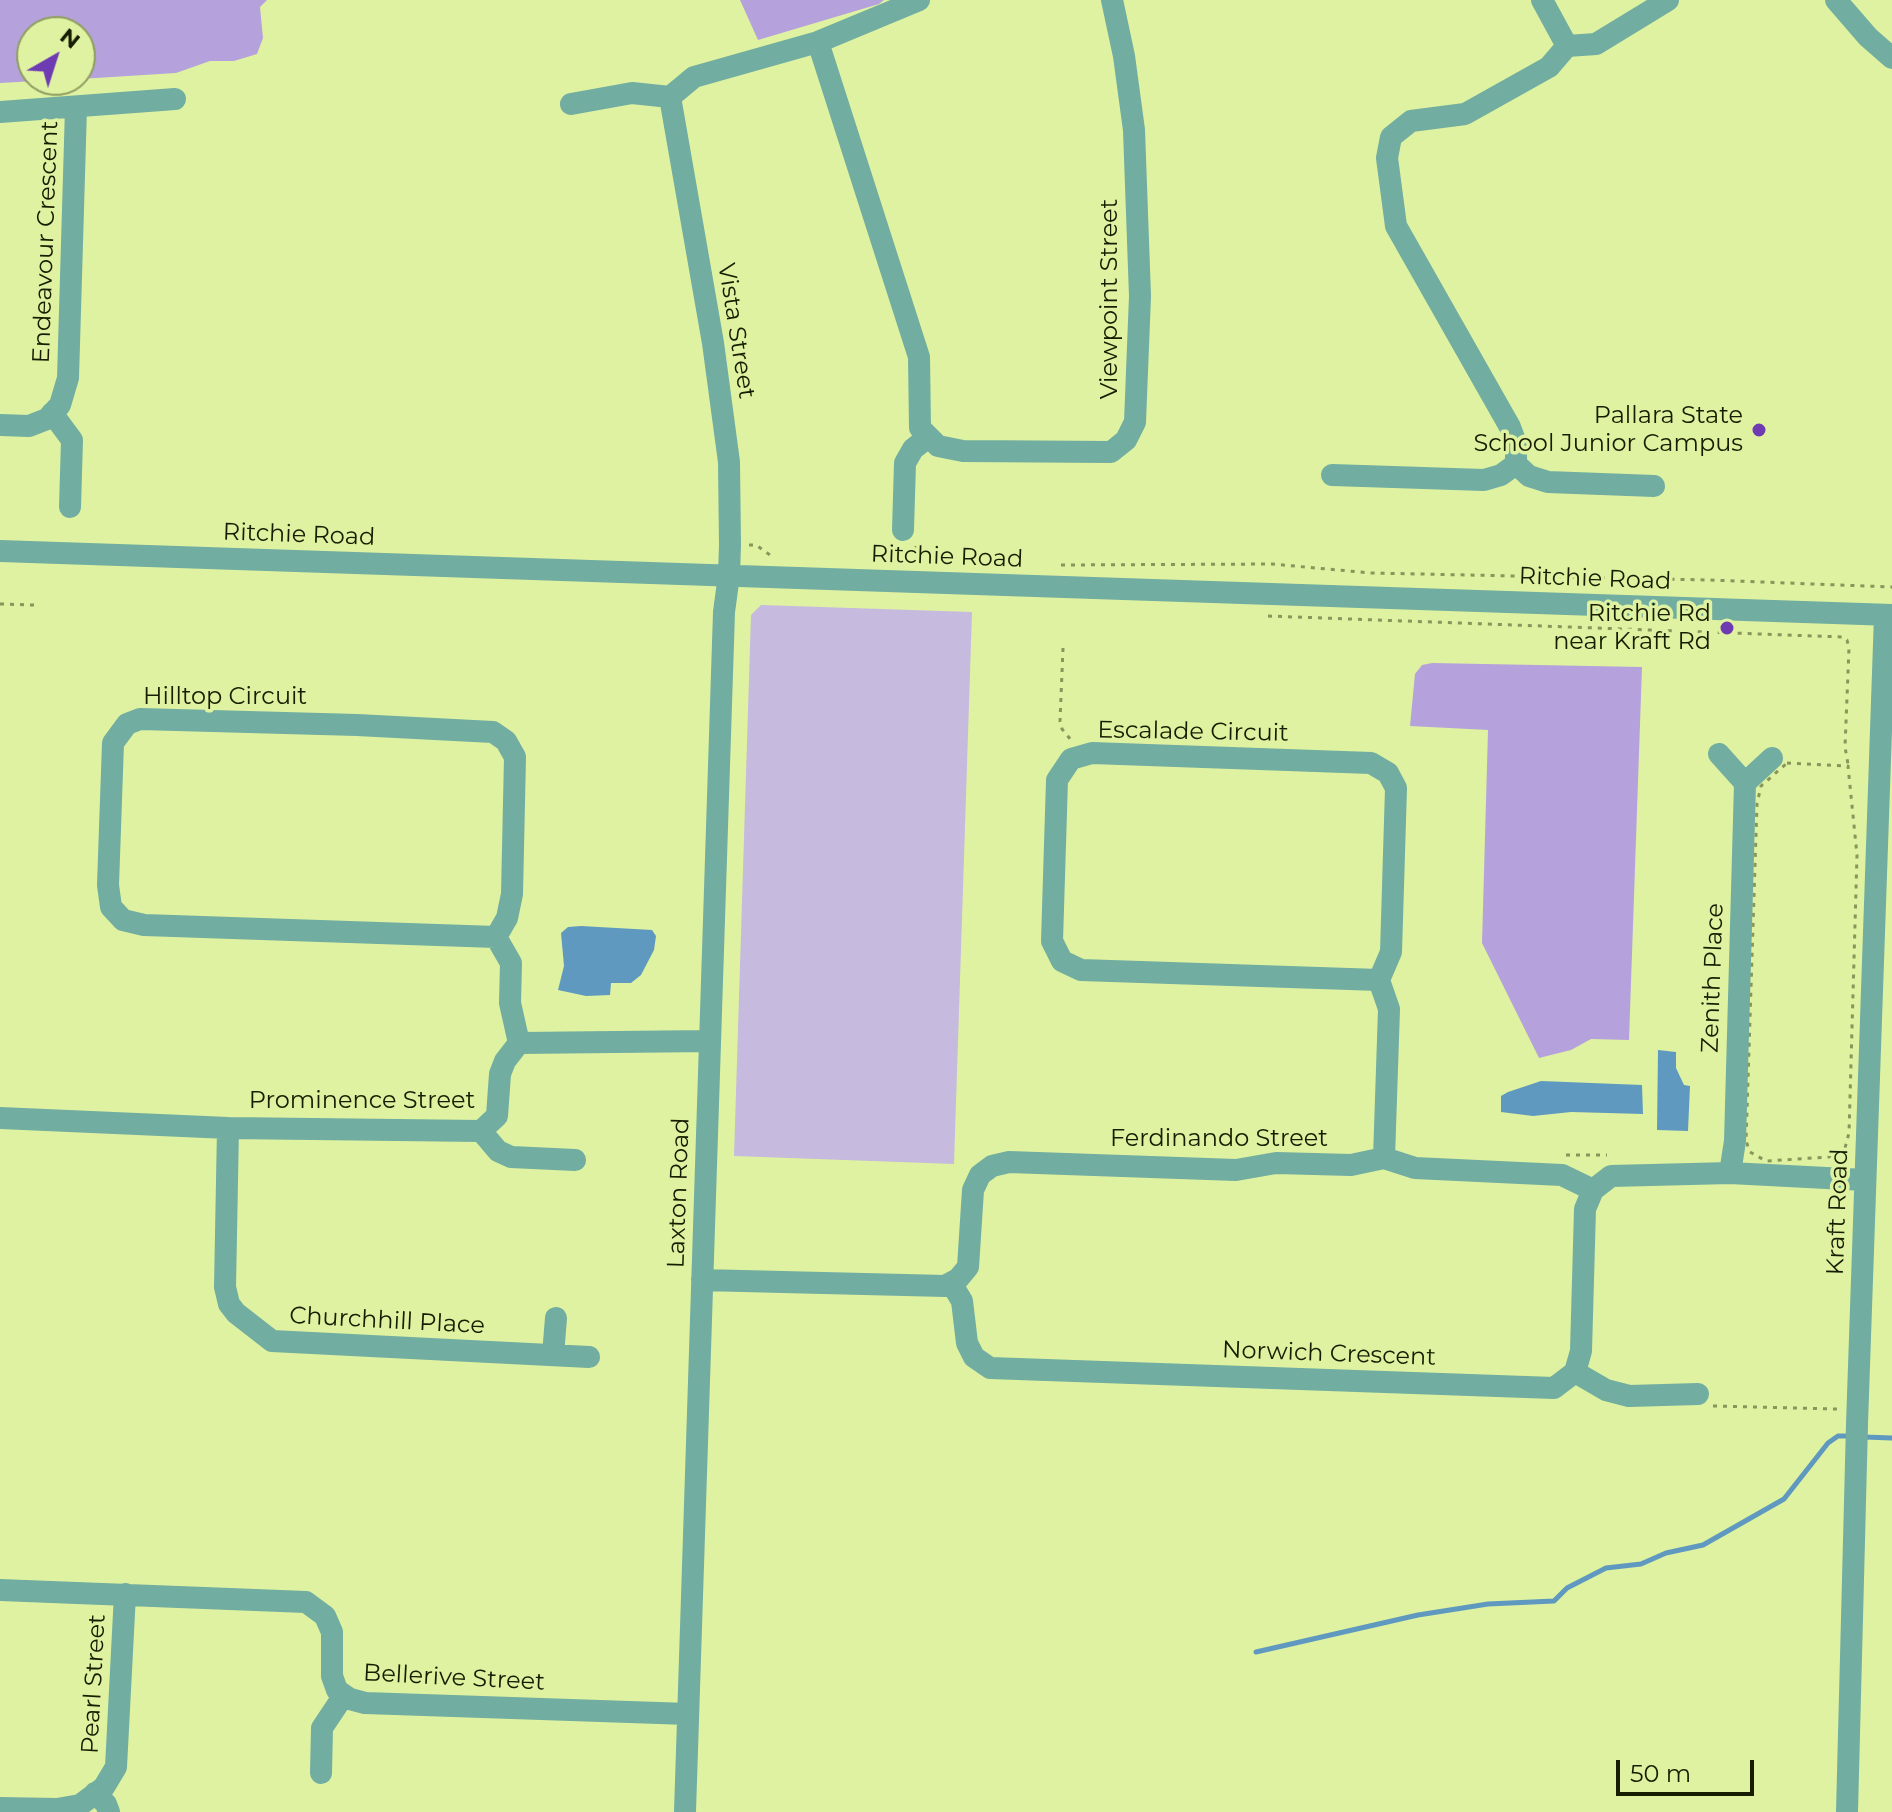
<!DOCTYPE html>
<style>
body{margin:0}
#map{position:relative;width:1892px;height:1812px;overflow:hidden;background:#dff2a1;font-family:Montserrat,sans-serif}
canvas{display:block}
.north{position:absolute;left:16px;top:16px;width:80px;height:80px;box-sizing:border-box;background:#dff2a1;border:2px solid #8f9d61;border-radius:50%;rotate:39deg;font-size:22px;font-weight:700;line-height:32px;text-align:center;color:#171d00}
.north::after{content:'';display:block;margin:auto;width:28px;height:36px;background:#6e3bb2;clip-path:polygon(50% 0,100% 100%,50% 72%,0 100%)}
.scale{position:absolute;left:1616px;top:1760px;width:138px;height:36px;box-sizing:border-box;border:4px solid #171d00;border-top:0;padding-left:10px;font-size:24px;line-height:28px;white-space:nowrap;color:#171d00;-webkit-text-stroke:6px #dff2a1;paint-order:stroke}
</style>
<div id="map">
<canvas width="1892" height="1812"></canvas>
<div class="north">N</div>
<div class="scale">50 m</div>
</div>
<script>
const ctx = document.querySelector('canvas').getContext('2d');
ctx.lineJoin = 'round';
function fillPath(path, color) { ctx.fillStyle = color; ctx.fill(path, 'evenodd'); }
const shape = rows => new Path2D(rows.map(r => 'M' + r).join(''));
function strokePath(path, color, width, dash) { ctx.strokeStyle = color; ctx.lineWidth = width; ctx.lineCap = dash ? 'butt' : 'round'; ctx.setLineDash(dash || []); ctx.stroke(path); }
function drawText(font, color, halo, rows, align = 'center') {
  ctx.font = font + ' Montserrat,sans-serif'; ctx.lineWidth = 7; ctx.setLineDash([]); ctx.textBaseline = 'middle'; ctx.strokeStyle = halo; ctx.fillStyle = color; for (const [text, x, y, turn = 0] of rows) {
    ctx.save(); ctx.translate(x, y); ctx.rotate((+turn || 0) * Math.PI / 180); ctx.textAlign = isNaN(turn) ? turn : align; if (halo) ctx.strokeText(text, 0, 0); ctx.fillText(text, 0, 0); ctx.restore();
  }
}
const green = shape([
 [761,605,972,612,954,1164,734,1156,751,615]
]);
const forest = shape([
 [0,0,267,0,260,7,263,38,257,54,234,61,210,61,176,73,80,79,80,32,32,32,32,80,54,80,0,83],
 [740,0,884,0,879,4,758,40],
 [1432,663,1642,667,1629,1040,1591,1039,1571,1050,1539,1058,1482,943,1488,730,1410,726,1415,674,1422,665]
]);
const water = shape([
 [581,926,652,930,656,936,654,950,641,975,631,983,611,983,610,995,586,996,558,990,564,966,561,933,568,927],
 [1658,1050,1676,1052,1676,1068,1684,1085,1690,1086,1688,1131,1657,1130],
 [1541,1081,1642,1085,1643,1114,1571,1112,1533,1116,1501,1112,1501,1096,1508,1092]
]);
const stream = shape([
 [1864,1437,1892,1438],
 [1256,1652,1418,1615,1488,1604,1554,1601,1567,1588,1606,1568,1641,1564,1666,1553,1703,1545,1784,1499,1828,1443,1838,1436,1850,1436]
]);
const path = shape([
 [749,545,756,545,770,555],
 [916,546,916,561],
 [1061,565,1272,564,1371,573,1709,580,1892,587],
 [0,604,34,605],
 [1268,616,1842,637,1847,640,1849,648,1845,747,1848,764],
 [1063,648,1060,721,1062,729,1071,740],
 [1787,763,1848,766,1857,855,1849,1133,1845,1148,1829,1157,1766,1161,1750,1152,1746,1141,1757,804,1761,786,1787,763],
 [1566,1155,1607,1155],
 [1713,1406,1838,1409]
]);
const minor = shape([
 [1542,0,1567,46],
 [1836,0,1868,37,1892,58],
 [818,42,919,357,920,428,938,446,963,451,1111,452,1126,440,1135,422,1140,296,1134,130,1124,56,1112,0],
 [670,97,713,343,729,462,730,545,729,575,724,612,685,1812],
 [571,104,632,93,670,97,694,77,818,42,919,0],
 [0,112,175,99],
 [52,413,72,440,70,507],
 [0,425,29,426,47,419,60,405,68,378,76,108],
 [1516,464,1529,476,1548,482,1654,486],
 [1332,475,1484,480,1501,475,1516,464,1516,443,1510,427,1396,226,1387,158,1391,137,1411,121,1465,114,1549,67,1567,46,1596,44,1668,0],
 [903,530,905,463,913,449,927,438],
 [0,551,1892,615],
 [1719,754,1745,783,1735,1141,1730,1173],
 [1745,783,1772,758],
 [496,937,144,925,123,920,111,907,108,885,113,743,127,724,140,719,357,725,493,732,506,741,515,757,512,894,507,918,496,937,511,963,510,1003,519,1043],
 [1379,980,1081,970,1062,961,1052,941,1057,780,1071,759,1092,753,1371,763,1388,773,1396,788,1391,952,1379,980,1389,1009,1384,1158],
 [0,1118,228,1128,481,1131,497,1116,500,1074,505,1061,519,1043,710,1041],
 [228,1128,225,1287,229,1304,236,1313,272,1341,589,1357],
 [481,1131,498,1151,511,1157,575,1160],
 [702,1280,945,1286,958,1279,968,1267,973,1190,980,1175,992,1166,1009,1162,1236,1170,1276,1163,1351,1165,1384,1158,1415,1168,1562,1175,1593,1190,1611,1176,1730,1173,1865,1180],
 [951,1283,962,1301,967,1343,974,1357,990,1368,1554,1388,1575,1372,1581,1351,1585,1209,1593,1190],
 [553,1355,556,1318],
 [1575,1372,1606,1390,1629,1396,1698,1394],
 [0,1590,306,1602,325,1616,332,1632,332,1676,337,1690,350,1699,365,1703,688,1714],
 [321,1773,322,1728,344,1695],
 [95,1793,106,1804,109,1812],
 [0,1808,57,1809,80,1805,104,1787,116,1767,125,1594],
 [1847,1812,1857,1424,1885,615]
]);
const markers = [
 [1759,430,8,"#6e3bb2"],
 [1727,628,8,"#6e3bb2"]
];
const streetNames = [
 ["Endeavour Crescent",46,242,-88],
 ["Viewpoint Street",1110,299,-90],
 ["Vista Street",736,331,81],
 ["Ritchie Road",299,535,2],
 ["Ritchie Road",947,557,2],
 ["Ritchie Road",1595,579,2],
 ["Hilltop Circuit",225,697],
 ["Escalade Circuit",1193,732,1],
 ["Zenith Place",1713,978,-88],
 ["Prominence Street",362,1101],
 ["Ferdinando Street",1219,1139],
 ["Laxton Road",679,1193,-88],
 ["Kraft Road",1838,1212,-88],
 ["Churchhill Place",387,1321,3],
 ["Norwich Crescent",1329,1354,2],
 ["Bellerive Street",454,1678,3],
 ["Pearl Street",94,1684,-87]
];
const poiNames = [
 ["Pallara State",1743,416],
 ["School Junior Campus",1743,444],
 ["Ritchie Rd",1711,614],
 ["near Kraft Rd",1711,642]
];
fillPath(green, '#c6badf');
fillPath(forest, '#b5a2dc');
fillPath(water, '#5f99c0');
strokePath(stream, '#5f99c0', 5);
strokePath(path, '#88955b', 3, [4, 6]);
strokePath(minor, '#71ada0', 22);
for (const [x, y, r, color] of markers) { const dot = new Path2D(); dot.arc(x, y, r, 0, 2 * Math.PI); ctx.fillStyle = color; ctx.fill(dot); strokePath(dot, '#dff2a1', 3); }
drawText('24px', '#171d00', '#dff2a1', streetNames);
drawText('24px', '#171d00', '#dff2a1', poiNames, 'right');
</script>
